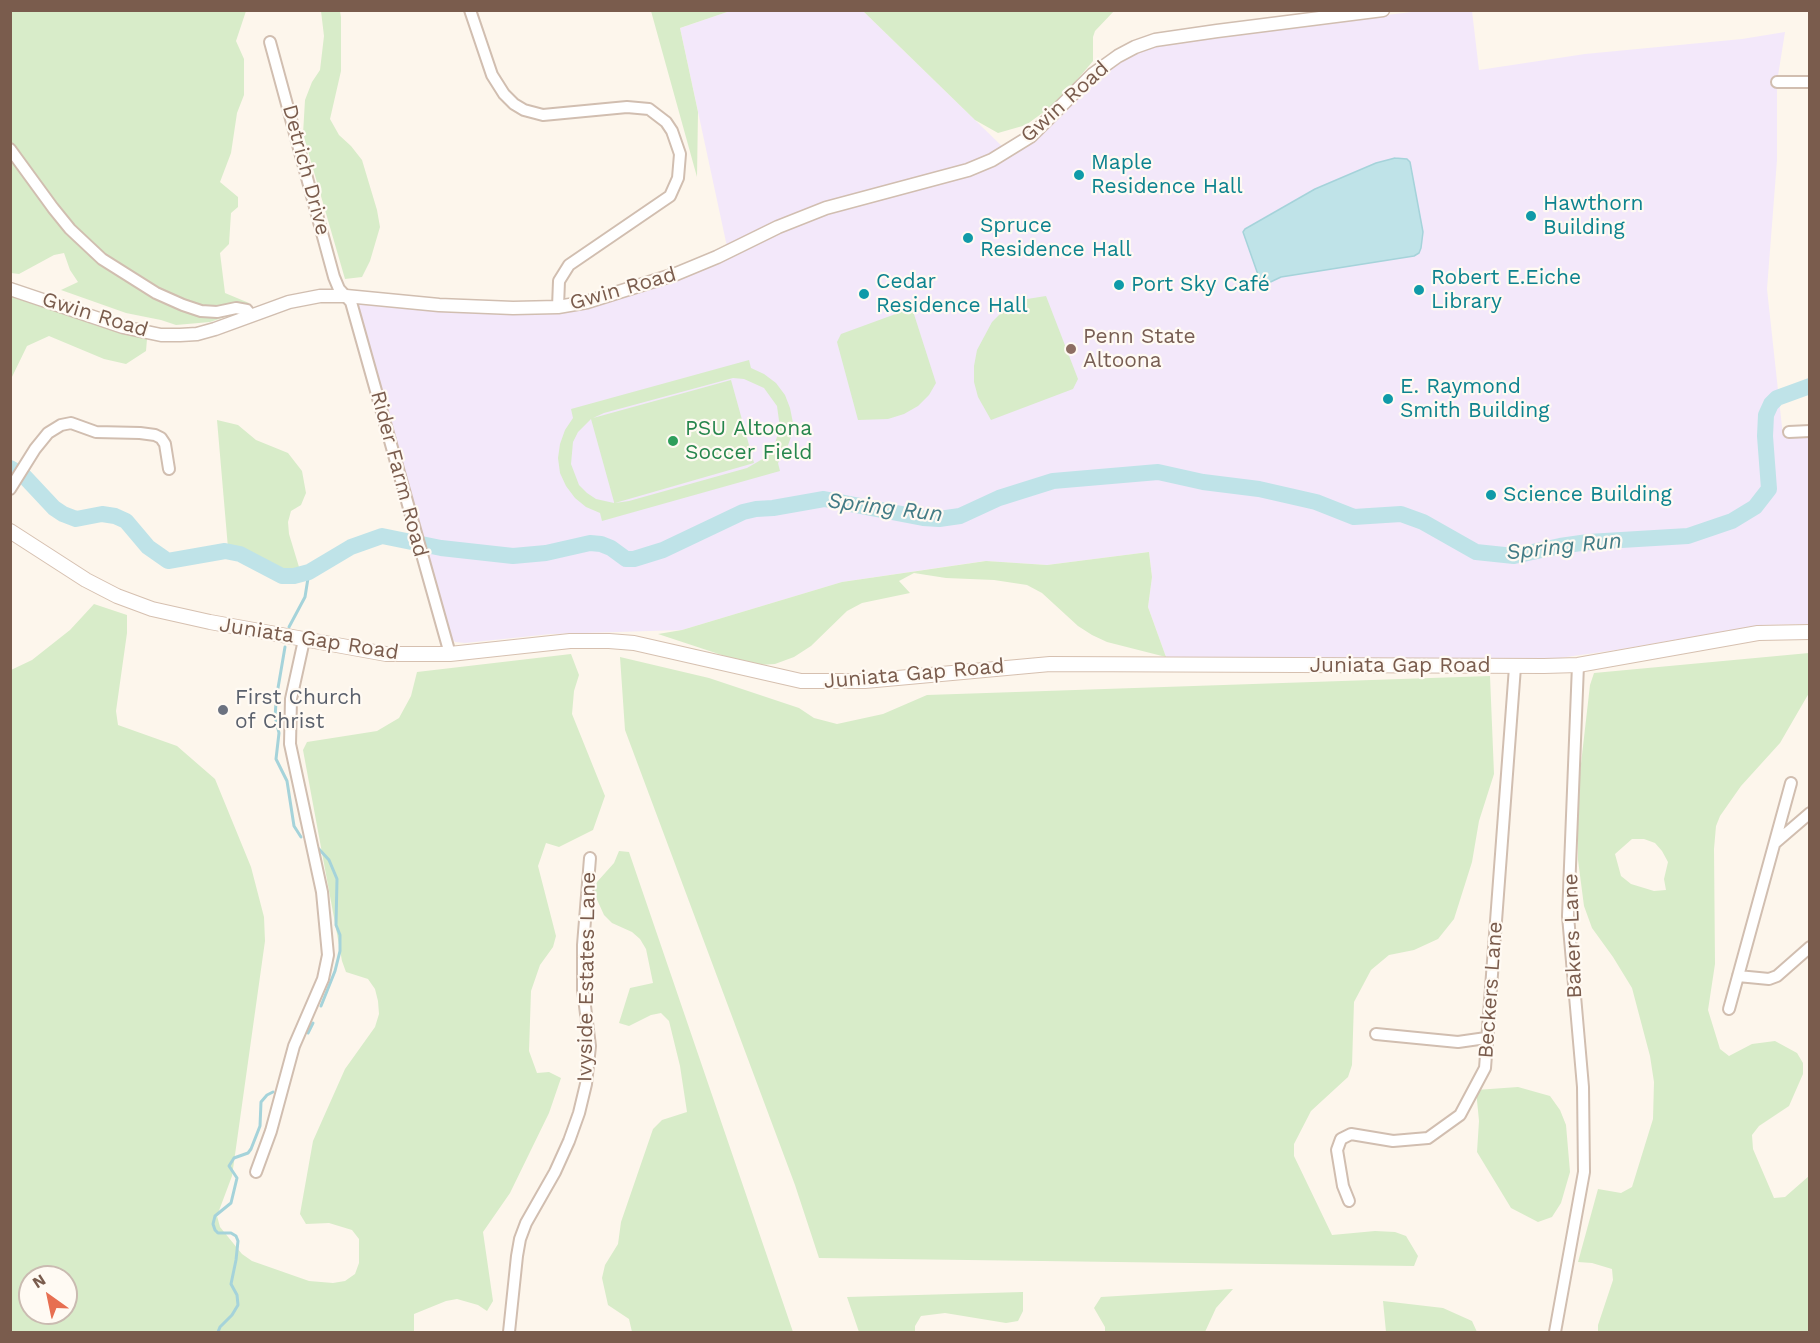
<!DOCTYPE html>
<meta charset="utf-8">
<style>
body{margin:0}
#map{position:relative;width:1820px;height:1343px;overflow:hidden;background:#fdf6ec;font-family:"Work Sans",sans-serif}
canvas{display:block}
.frame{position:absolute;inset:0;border:12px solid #7a5c4d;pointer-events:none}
.north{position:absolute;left:18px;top:1265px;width:60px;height:60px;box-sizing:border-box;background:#fffaf3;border:2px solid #cabbb1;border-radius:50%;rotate:327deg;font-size:16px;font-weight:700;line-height:24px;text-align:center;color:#7a5c4d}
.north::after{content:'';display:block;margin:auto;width:21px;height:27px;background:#e76f51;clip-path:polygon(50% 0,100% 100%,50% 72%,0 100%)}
</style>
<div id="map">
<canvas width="1820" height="1343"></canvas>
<div class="frame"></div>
<div class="north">N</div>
</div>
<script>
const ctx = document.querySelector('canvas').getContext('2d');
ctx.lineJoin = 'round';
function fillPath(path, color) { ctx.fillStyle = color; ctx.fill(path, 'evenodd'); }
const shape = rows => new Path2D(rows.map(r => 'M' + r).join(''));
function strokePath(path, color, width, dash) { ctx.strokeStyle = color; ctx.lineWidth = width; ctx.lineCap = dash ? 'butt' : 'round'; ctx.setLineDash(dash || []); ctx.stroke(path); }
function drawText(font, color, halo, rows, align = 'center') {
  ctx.font = font + ' "Work Sans",sans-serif'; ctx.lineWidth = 4.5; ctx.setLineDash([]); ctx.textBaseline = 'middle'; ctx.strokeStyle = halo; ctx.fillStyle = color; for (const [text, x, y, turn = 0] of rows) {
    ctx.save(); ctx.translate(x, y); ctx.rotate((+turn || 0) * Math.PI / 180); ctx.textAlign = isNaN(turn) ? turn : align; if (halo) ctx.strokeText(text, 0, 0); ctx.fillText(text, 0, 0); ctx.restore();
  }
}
const education = shape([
 [1428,10,1472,11,1479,70,1585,54,1742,39,1785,32,1777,82,1777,160,1767,289,1783,436,1809,435,1809,624,1762,625,1616,650,1559,658,1508,659,1166,657,1148,607,1152,577,1149,552,1047,565,985,561,842,582,682,630,551,634,465,643,455,642,450,636,356,304,362,302,561,310,729,256,680,28,730,11,863,11,1010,154,1105,70,1146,47,1181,40]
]);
const green = shape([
 [10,11,246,11,236,41,244,59,244,95,237,113,231,153,220,182,238,197,238,207,231,213,229,244,220,253,225,293,249,303,228,316,210,322,176,325,161,320,126,313,61,290,78,282,70,270,64,253,54,255,19,274,11,273],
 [321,11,340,11,341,17,341,71,330,119,339,135,351,146,362,160,377,210,380,227,370,261,362,277,345,279,303,134,305,100,312,82,320,70,324,36],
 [651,11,730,11,680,28,698,112,697,177],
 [863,11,1114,11,1095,31,1093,37,1093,61,1060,100,1026,125,998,133,975,120],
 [11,293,147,339,146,351,126,364,104,359,49,336,27,346,11,379],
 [1046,296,1078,379,1073,389,991,420,978,397,974,382,974,366,977,350,992,322,1002,312,1027,299],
 [912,308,936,383,929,395,918,406,904,414,888,419,858,420,837,342,841,334],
 [749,360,751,368,764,374,776,383,785,395,790,408,793,423,791,437,786,451,778,463,780,471,602,521,600,513,586,507,575,498,566,486,560,473,558,458,560,444,565,430,573,418,571,409],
 [733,378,744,379,764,388,777,406,780,428,773,449,766,457,747,468,629,501,615,503,754,463,731,380,593,418,604,413],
 [591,419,614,502,614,503,596,499,587,493,579,485,571,464,573,442,578,432],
 [217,420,238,425,256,440,288,453,302,471,306,493,301,505,291,511,288,522,289,534,299,567,289,574,258,568,237,557,228,548],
 [1149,552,1152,577,1148,607,1166,657,1107,642,1092,635,1078,626,1042,593,1027,585,994,580,946,578,914,573,899,581,910,593,862,603,847,611,811,646,794,657,775,664,759,665,743,662,658,634,682,630,842,582,986,561,1047,565],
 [94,604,127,615,127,633,116,711,118,725,177,746,215,779,251,867,264,917,265,941,232,1176,217,1216,220,1227,242,1254,252,1261,309,1281,333,1283,345,1281,355,1274,359,1263,359,1239,352,1230,329,1223,306,1224,300,1214,313,1141,345,1069,375,1027,379,1014,378,1001,375,989,368,979,346,972,342,961,303,750,307,742,377,731,399,718,411,696,417,672,571,654,579,675,574,691,572,714,605,796,593,830,559,847,546,843,538,866,556,936,553,947,540,965,531,991,529,1051,537,1073,549,1072,561,1078,549,1113,510,1193,483,1232,493,1301,487,1311,478,1305,457,1299,446,1301,414,1314,414,1332,11,1332,11,670,32,660,70,630],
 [30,1277,66,1277,66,1313,30,1313],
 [1809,653,1809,693,1780,743,1741,786,1720,816,1716,826,1714,849,1715,964,1708,1010,1720,1049,1729,1056,1752,1044,1775,1041,1797,1053,1803,1063,1803,1074,1789,1106,1759,1126,1752,1135,1753,1149,1774,1198,1785,1197,1809,1176,1809,1332,1598,1332,1598,1325,1613,1280,1612,1269,1592,1263,1578,1262,1598,1189,1621,1193,1632,1187,1653,1119,1654,1082,1650,1056,1632,988,1613,957,1592,928,1584,906,1578,860,1578,790,1590,685,1594,673],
 [1632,839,1644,839,1655,843,1662,851,1668,862,1664,879,1666,890,1654,891,1631,884,1621,876,1615,854],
 [620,657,709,678,799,708,814,718,837,724,883,714,927,695,1490,676,1494,774,1479,821,1472,862,1454,919,1438,939,1414,950,1389,955,1371,970,1354,1002,1352,1065,1348,1077,1311,1111,1294,1144,1294,1156,1332,1235,1375,1231,1395,1232,1406,1236,1418,1256,1414,1266,819,1258,795,1185,625,730],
 [619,851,629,852,793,1332,632,1332,629,1319,608,1305,602,1278,605,1265,618,1244,621,1222,653,1129,662,1120,687,1112,680,1066,669,1021,661,1013,651,1015,629,1026,619,1023,630,988,653,983,646,949,640,939,632,932,612,923,604,915,594,893,597,882,614,863],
 [1518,1087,1550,1096,1560,1110,1566,1125,1570,1172,1561,1203,1552,1217,1538,1222,1511,1208,1477,1152,1479,1121,1476,1090],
 [1233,1289,1216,1308,1205,1332,1105,1332,1105,1327,1094,1308,1101,1297],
 [1023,1292,1023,1311,1018,1321,1006,1323,945,1313,921,1316,915,1326,915,1332,859,1332,847,1297],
 [1383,1301,1443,1308,1472,1321,1477,1332,1386,1332]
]);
const water = shape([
 [1395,158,1407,159,1410,162,1423,232,1421,248,1419,253,1414,256,1281,277,1262,286,1243,232,1245,229,1315,189,1376,163,1395,158]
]);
const stream = shape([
 [289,627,305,597,309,572],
 [278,688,285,647],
 [276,703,275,717,279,733,276,759,287,781,294,826,301,837],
 [318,848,329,860,337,879,336,925,340,935,340,951,335,971,321,1006],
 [308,1033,313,1023],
 [218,1332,220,1327,232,1315,238,1305,237,1295,231,1284,236,1260,238,1241,236,1236,231,1233,218,1233,215,1230,213,1224,215,1216,231,1203,237,1178,229,1166,234,1158,248,1153,251,1149,260,1126,261,1102,267,1095,273,1092]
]);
const river = shape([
 [10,468,24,476,54,508,63,514,76,519,102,514,115,516,126,521,148,547,168,561,225,551,240,554,282,576,294,576,309,572,351,547,382,536,441,548,513,556,546,553,590,543,601,544,611,548,626,559,634,559,663,550,743,512,756,509,773,508,824,499,923,518,939,519,960,516,999,498,1053,481,1158,472,1203,482,1259,489,1316,502,1354,517,1401,514,1423,522,1476,552,1514,556,1560,546,1588,542,1688,536,1732,521,1755,507,1769,489,1765,436,1766,415,1771,404,1777,398,1810,386]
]);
const minor = shape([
 [470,10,492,75,504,94,514,104,524,110,543,115,627,107,649,109,666,122,672,131,680,154,678,178,670,196,569,265,559,281,558,307],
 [270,42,334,277,339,289,351,302,450,654],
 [1777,82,1810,82],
 [10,149,53,208,70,229,102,259,156,293,183,305,201,311,217,312,236,308,247,310,251,315],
 [1789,432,1810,431],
 [10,489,35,449,48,433,61,425,71,423,96,432,140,433,155,435,161,438,165,444,169,469],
 [1775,843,1810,813],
 [1738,976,1769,979,1777,976,1810,947],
 [1729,1009,1791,783],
 [1376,1034,1458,1042,1486,1038],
 [256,1172,271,1131,294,1046,323,979,328,955,322,892,290,744,291,699,304,640],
 [1349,1201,1343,1186,1337,1150,1341,1139,1351,1134,1393,1141,1428,1138,1460,1115,1485,1068,1515,667],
 [509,1332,517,1256,520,1239,526,1223,555,1172,569,1141,579,1113,586,1084,590,1046,583,990,583,945,590,858],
 [1555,1332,1584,1172,1583,1087,1568,916,1578,665]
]);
const tertiary = shape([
 [10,289,123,327,161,335,180,335,197,334,215,329,289,302,320,296,346,296,439,305,513,308,558,307,587,302,676,274,717,257,778,227,826,208,968,170,992,160,1031,136,1093,74,1118,56,1135,47,1155,40,1217,31,1383,10]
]);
const secondary = shape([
 [10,531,86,580,117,596,152,609,210,622,386,654,450,654,570,641,609,641,634,643,801,681,865,681,1050,664,1544,666,1578,665,1758,633,1810,632]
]);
const markers = [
 [1079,175,6,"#0f9aa8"],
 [1531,216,6,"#0f9aa8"],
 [968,238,6,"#0f9aa8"],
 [1119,285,6,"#0f9aa8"],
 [1419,290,6,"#0f9aa8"],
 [864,294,6,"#0f9aa8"],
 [1071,349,6,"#8d6e63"],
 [1388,399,6,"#0f9aa8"],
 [673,441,6,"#2e9e5b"],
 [1491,495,6,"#0f9aa8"],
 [223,710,6,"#6b7280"]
];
const streetNames = [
 ["Gwin Road",1065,102,-42],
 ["Detrich Drive",306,170,75],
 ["Gwin Road",623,289,-16],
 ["Gwin Road",95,315,17],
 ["Rider Farm Road",399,474,75],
 ["Juniata Gap Road",309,639,9],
 ["Juniata Gap Road",1400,666],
 ["Juniata Gap Road",914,674,-5],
 ["Bakers Lane",1573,936,-92],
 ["Ivyside Estates Lane",587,977,-89],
 ["Beckers Lane",1491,990,-86]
];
const cultureNames = [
 ["Maple",1091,163],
 ["Residence Hall",1091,187],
 ["Hawthorn",1543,204],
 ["Building",1543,228],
 ["Spruce",980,226],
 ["Residence Hall",980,250],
 ["Robert E.Eiche",1431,278],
 ["Library",1431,302],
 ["Cedar",876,282],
 ["Residence Hall",876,306],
 ["Port Sky Café",1131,285],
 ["E. Raymond",1400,387],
 ["Smith Building",1400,411],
 ["Science Building",1503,495]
];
const educationNames = [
 ["Penn State",1083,337],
 ["Altoona",1083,361]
];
const leisureNames = [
 ["PSU Altoona",685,429],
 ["Soccer Field",685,453]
];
const worshipNames = [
 ["First Church",235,698],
 ["of Christ",235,722]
];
const waterNames = [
 ["Spring Run",885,508,7],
 ["Spring Run",1564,547,-6]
];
fillPath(education, '#f3e8fa');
fillPath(green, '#d8ecc9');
fillPath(water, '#bfe3e8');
strokePath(water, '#a5d3da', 1.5);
strokePath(stream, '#a5d3da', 3);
strokePath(river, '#bfe3e8', 16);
strokePath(minor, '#d1beb0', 14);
strokePath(tertiary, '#d1beb0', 15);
strokePath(secondary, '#d6c0b0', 16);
strokePath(minor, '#fff', 10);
strokePath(tertiary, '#fff', 12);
strokePath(secondary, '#fff', 14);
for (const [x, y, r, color] of markers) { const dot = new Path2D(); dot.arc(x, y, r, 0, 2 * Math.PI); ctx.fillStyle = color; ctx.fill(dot); strokePath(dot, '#fffaf3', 2); }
drawText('21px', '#7a5c4d', '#fffaf3', streetNames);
drawText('21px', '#0d838f', '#fffaf3', cultureNames, 'left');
drawText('21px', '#785e54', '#fffaf3', educationNames, 'left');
drawText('21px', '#27864d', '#fffaf3', leisureNames, 'left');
drawText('21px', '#5b616d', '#fffaf3', worshipNames, 'left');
drawText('italic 22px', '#437c86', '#fffaf3', waterNames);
</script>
